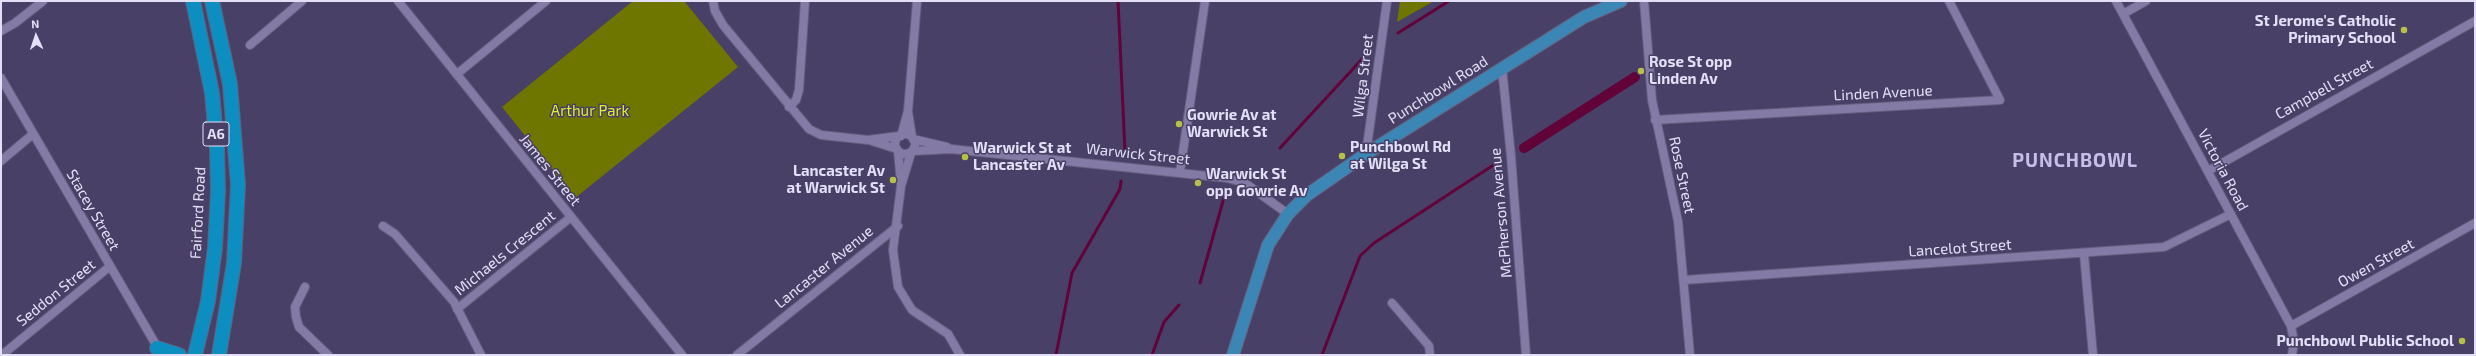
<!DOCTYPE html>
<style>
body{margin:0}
#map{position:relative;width:2476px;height:356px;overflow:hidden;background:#484066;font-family:"Exo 2",sans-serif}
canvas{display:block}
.frame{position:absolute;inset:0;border:2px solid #e3dff7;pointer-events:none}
.north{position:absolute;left:16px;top:16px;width:40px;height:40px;-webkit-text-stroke:3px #484066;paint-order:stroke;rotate:357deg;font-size:11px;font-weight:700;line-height:16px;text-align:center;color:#e3dff7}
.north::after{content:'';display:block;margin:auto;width:14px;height:18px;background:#e3dff7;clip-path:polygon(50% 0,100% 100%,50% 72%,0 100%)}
</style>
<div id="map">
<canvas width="2476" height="356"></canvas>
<div class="frame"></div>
<div class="north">N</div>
</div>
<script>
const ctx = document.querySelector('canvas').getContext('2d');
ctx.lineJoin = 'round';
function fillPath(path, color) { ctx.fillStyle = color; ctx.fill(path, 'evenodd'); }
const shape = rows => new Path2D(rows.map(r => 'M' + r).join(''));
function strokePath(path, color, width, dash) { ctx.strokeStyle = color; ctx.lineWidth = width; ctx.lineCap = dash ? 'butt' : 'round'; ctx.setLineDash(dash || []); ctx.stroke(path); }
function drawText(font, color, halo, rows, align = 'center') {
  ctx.font = font + ' "Exo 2",sans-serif'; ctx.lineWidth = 3; ctx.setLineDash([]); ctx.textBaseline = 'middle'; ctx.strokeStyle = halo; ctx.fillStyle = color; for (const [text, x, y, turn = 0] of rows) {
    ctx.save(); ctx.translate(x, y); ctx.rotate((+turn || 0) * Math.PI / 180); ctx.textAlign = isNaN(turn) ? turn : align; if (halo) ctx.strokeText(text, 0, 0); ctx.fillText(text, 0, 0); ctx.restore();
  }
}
const green = shape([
 [633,1,684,1,738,67,575,198,502,107],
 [1400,1,1434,1,1397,22]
]);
const stream = shape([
 [1118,1,1125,151],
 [1398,33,1449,1],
 [1280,148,1363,58],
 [1200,283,1225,194],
 [1056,355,1072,273,1120,189,1121,181],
 [1152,355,1164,322,1179,305],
 [1322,355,1360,256,1374,243,1495,164]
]);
const canal = shape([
 [1524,148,1635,77]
]);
const street = shape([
 [398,1,682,355],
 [713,1,715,11,723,25,809,129,821,135,868,140,899,136],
 [1644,1,1652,100,1678,221,1690,355],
 [2116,1,2291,326,2294,342,2292,355],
 [2123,14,2146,1],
 [1,31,15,23,43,1],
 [250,45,302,1],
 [1502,68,1511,156,1526,355],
 [457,74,546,1],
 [1,78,159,350],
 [789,107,796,100,799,90,805,1],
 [908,112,912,137],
 [1655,120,2000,100,1949,1],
 '895 144a10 10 0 1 1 20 0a10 10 0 1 1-20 0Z',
 [901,136,908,111,917,1],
 [913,139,947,147],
 [872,141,897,149],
 [898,151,901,183],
 [913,151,951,149,1227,178,1245,183,1288,214],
 [911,153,901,186,893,250,898,287,912,310,948,334,960,355],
 [1366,154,1387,1],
 [1,161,33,134],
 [2208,171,2475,21],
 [1180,172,1205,1],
 [383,226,395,234,454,302,481,355],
 [2084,254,2093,355],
 [1684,280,2164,247,2231,214],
 [305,287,295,307,296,317,299,327,328,355],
 [1392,303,1429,346,1430,355],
 [457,309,571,217],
 [2291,326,2475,223],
 [2,355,109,267],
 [737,355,898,226]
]);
const primary = shape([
 [1233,355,1268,245,1288,214,1307,195,1366,154,1584,17,1621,1]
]);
const highway = shape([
 [193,1,212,93,217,149,218,191,215,248,208,301,195,355],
 [212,1,230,84,238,185,234,263,219,355],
 [157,348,179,355]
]);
const markers = [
 [2404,30,4,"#b8c147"],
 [1641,71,4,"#b8c147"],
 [1179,124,4,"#b8c147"],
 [1342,156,4,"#b8c147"],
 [965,157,4,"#b8c147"],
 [893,180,4,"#b8c147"],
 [1198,183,4,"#b8c147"],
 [2462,341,4,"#b8c147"]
];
const shields = [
 [216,134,26]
];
const shieldNames = [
 ["A6",216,134]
];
const poiNames = [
 ["St Jerome's Catholic",2396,21,"right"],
 ["Primary School",2396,38,"right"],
 ["Rose St opp",1649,62],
 ["Linden Av",1649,79],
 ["Gowrie Av at",1187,115],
 ["Warwick St",1187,132],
 ["Punchbowl Rd",1350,147],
 ["at Wilga St",1350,164],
 ["Warwick St at",973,148],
 ["Lancaster Av",973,165],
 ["Lancaster Av",885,171,"right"],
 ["at Warwick St",885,188,"right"],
 ["Warwick St",1206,174],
 ["opp Gowrie Av",1206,191],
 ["Punchbowl Public School",2454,341,"right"]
];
const streetNames = [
 ["Wilga Street",1363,76,-83],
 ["Campbell Street",2324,89,-29],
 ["Punchbowl Road",1438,90,-32],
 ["Linden Avenue",1883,93,-3],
 ["Warwick Street",1138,154,6],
 ["James Street",550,170,51],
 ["Victoria Road",2223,170,62],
 ["Rose Street",1682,175,78],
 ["Stacey Street",93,210,60],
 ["Fairford Road",198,213,-87],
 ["McPherson Avenue",1501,213,-95],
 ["Lancelot Street",1960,248,-4],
 ["Michaels Crescent",505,253,-39],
 ["Owen Street",2376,263,-29],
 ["Lancaster Avenue",824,267,-39],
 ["Seddon Street",56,293,-39]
];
const parkNames = [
 ["Arthur Park",590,111]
];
const districtNames = [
 ["PUNCHBOWL",2075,161]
];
fillPath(green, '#6f7600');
strokePath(stream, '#610339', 3);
strokePath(canal, '#610339', 10);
strokePath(street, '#645e7d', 10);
strokePath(primary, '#645e7d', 14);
strokePath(highway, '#645e7d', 16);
strokePath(street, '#837ba5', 8);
strokePath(primary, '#3c86b6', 12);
strokePath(highway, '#0c8ec1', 14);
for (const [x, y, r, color] of markers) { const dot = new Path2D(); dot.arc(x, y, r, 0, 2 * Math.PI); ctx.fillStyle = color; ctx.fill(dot); strokePath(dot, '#484066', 1.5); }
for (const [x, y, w] of shields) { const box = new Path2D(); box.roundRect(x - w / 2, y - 12, w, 24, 3); ctx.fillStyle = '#484066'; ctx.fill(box); strokePath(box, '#e3dff7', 1); }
drawText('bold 14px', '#e3dff7', null, shieldNames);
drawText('bold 15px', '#e3dff7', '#484066', poiNames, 'left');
drawText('15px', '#e3dff7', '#484066', streetNames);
drawText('15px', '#e2ee2f', '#484066', parkNames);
ctx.letterSpacing = '1px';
drawText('bold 19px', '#c6bdeb', '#484066', districtNames);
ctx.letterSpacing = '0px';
</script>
